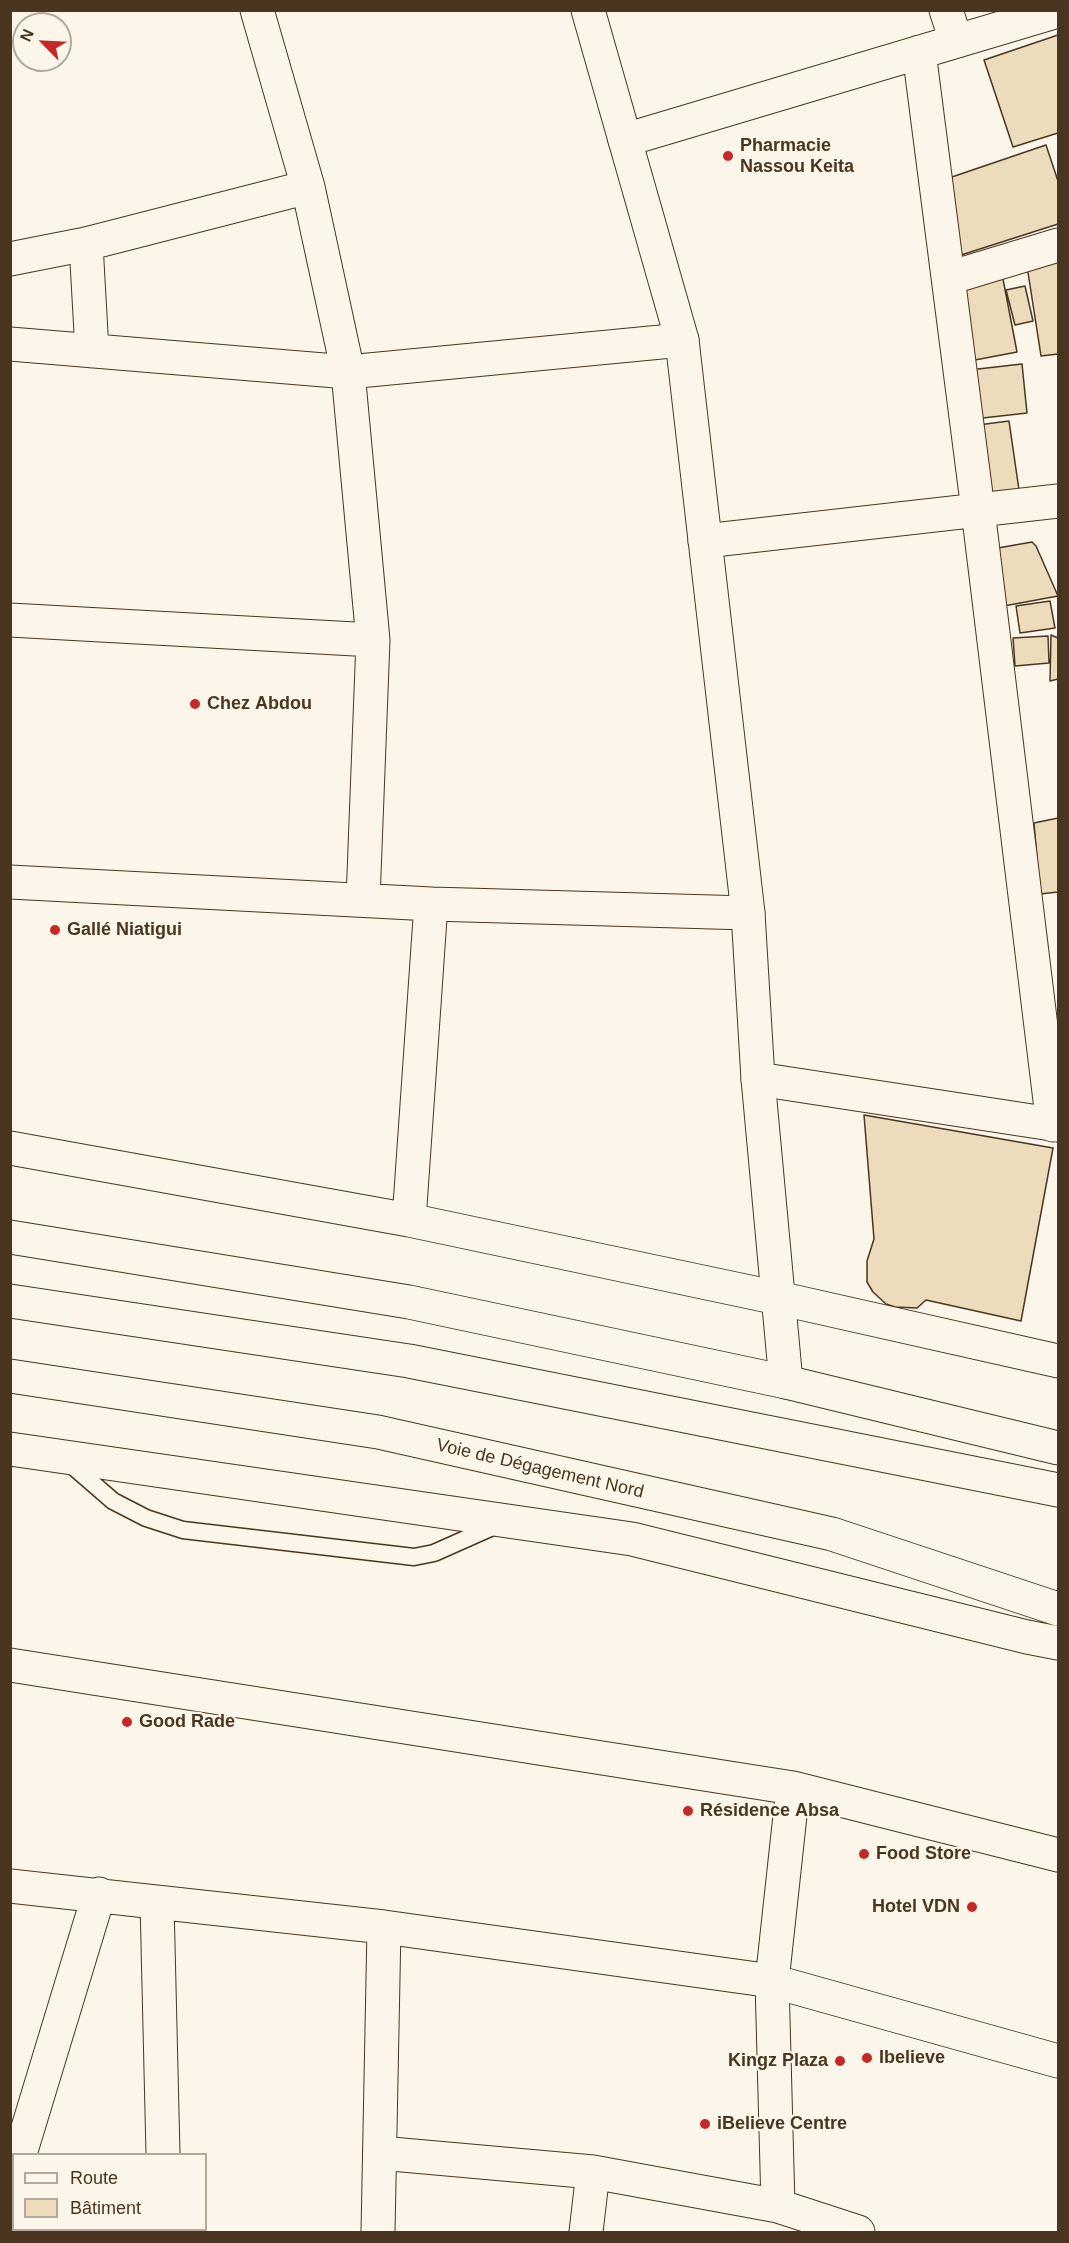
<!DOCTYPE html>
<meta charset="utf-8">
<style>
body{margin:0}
#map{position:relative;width:1069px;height:2243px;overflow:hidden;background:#fbf6e9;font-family:Helvetica,sans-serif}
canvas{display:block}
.frame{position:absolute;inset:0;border:12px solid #4a3520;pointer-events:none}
.legend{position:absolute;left:12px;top:2153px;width:195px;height:78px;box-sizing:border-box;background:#fbf6e9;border:2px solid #b4a999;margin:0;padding:8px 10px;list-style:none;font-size:18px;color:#4a3520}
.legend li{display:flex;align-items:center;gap:12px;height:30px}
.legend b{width:30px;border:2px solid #b4a999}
.north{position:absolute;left:12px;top:12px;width:60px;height:60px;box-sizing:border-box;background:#fbf6e9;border:2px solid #b4a999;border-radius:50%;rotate:294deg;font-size:16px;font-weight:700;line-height:24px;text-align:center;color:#4a3520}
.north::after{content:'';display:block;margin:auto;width:21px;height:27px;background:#c62828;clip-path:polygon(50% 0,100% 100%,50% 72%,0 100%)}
</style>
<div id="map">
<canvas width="1069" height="2243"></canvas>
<div class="frame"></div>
<ul class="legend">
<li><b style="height:8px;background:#fbf6e9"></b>Route</li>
<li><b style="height:16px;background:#ecdcbc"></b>Bâtiment</li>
</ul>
<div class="north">N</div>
</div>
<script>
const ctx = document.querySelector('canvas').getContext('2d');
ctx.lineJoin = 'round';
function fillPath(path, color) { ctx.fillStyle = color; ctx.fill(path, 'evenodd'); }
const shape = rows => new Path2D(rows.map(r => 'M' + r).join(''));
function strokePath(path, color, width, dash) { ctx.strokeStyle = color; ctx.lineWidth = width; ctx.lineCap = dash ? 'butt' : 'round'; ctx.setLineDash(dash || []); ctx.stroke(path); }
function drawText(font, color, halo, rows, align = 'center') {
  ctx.font = font + ' Helvetica,sans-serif'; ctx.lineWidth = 4.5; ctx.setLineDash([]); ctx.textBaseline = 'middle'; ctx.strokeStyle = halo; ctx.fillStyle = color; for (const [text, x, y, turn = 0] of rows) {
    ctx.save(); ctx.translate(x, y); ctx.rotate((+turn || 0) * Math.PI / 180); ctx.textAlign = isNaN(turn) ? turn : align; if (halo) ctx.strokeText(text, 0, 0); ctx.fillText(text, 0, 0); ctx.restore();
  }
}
const building = shape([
 [1058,35,1058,133,1013,147,984,60,1058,35],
 [1046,145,1058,181,1058,224,958,256,943,180,1046,145],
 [1058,257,1058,354,1041,356,1027,266,1058,257],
 [1003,279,1017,352,975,360,962,287,1003,279],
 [1025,286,1033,321,1015,325,1006,290,1025,286],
 [1022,364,1027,413,974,419,969,370,1022,364],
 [1009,421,1019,490,988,495,978,425,1009,421],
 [1032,542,1036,546,1058,596,1004,606,998,548,1032,542],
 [1050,601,1055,628,1020,633,1016,606,1050,601],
 [1051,635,1058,638,1058,679,1050,681,1051,635],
 [1048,636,1049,663,1015,666,1013,638,1048,636],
 [1058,818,1058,892,1040,894,1034,823,1058,818],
 [864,1115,1053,1148,1021,1321,926,1300,917,1308,895,1307,886,1304,873,1292,867,1282,867,1261,874,1239,864,1115]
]);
const lane = shape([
 [68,1462,113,1501,146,1518,183,1530,414,1557,434,1553,497,1525]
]);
const street = shape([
 [257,10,308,187,348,372,373,640,363,900],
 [946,10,956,41],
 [919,52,978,510,1053,1125],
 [625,140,1058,11],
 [86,244,92,351],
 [10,259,86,244,308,187],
 [949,278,1058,245],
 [10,344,348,372,682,340],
 [705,541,1058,501],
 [10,620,373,640],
 [10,882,431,904,748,913],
 [758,1079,1058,1125],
 [10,1148,409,1220,778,1298,1058,1361],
 [409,1220,431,904],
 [10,1665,793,1788,1058,1855],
 [10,1886,384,1927,772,1981,1058,2061],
 [157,1902,163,2154],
 [380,2153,593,2172,778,2206,858,2232],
 [20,2154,99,1894],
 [10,2185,14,2175],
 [778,2206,772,1981,793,1788],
 [164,2230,164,2232],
 [378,2232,384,1927],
 [586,2232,593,2172]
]);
const secondary = shape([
 [588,10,682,340,748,913,758,1079,786,1382]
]);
const highway = shape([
 [10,1237,409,1302,786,1382,1058,1448],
 [10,1301,409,1361,1058,1490],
 [10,1376,378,1432,832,1534,1058,1609],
 [10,1449,632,1539,1027,1637,1058,1643]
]);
const markers = [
 [728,156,6,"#c62828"],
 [195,704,6,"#c62828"],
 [55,930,6,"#c62828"],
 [127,1722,6,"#c62828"],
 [688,1811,6,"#c62828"],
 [864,1854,6,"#c62828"],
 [972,1907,6,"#c62828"],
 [867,2058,6,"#c62828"],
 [840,2061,6,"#c62828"],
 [705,2124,6,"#c62828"]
];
const poiNames = [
 ["Pharmacie",740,146],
 ["Nassou Keita",740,167],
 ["Chez Abdou",207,704],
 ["Gallé Niatigui",67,930],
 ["Good Rade",139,1722],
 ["Résidence Absa",700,1811],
 ["Food Store",876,1854],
 ["Hotel VDN",960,1907,"right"],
 ["Ibelieve",879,2058],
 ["Kingz Plaza",828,2061,"right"],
 ["iBelieve Centre",717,2124]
];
const streetNames = [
 ["Voie de Dégagement Nord",540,1469,13]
];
fillPath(building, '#ecdcbc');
strokePath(building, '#4a3520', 1.5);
strokePath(lane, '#4a3520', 19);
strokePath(street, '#4a3520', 35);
strokePath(secondary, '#4a3520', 35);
strokePath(highway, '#4a3520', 35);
strokePath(lane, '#fbf6e9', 16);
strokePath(street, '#fbf6e9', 33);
strokePath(secondary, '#fbf6e9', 33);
strokePath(highway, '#fbf6e9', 33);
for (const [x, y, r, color] of markers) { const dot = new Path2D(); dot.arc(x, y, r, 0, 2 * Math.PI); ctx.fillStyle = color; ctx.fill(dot); strokePath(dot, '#fbf6e9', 2); }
drawText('bold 18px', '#4a3520', '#fbf6e9', poiNames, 'left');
drawText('18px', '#4a3520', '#fbf6e9', streetNames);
</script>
